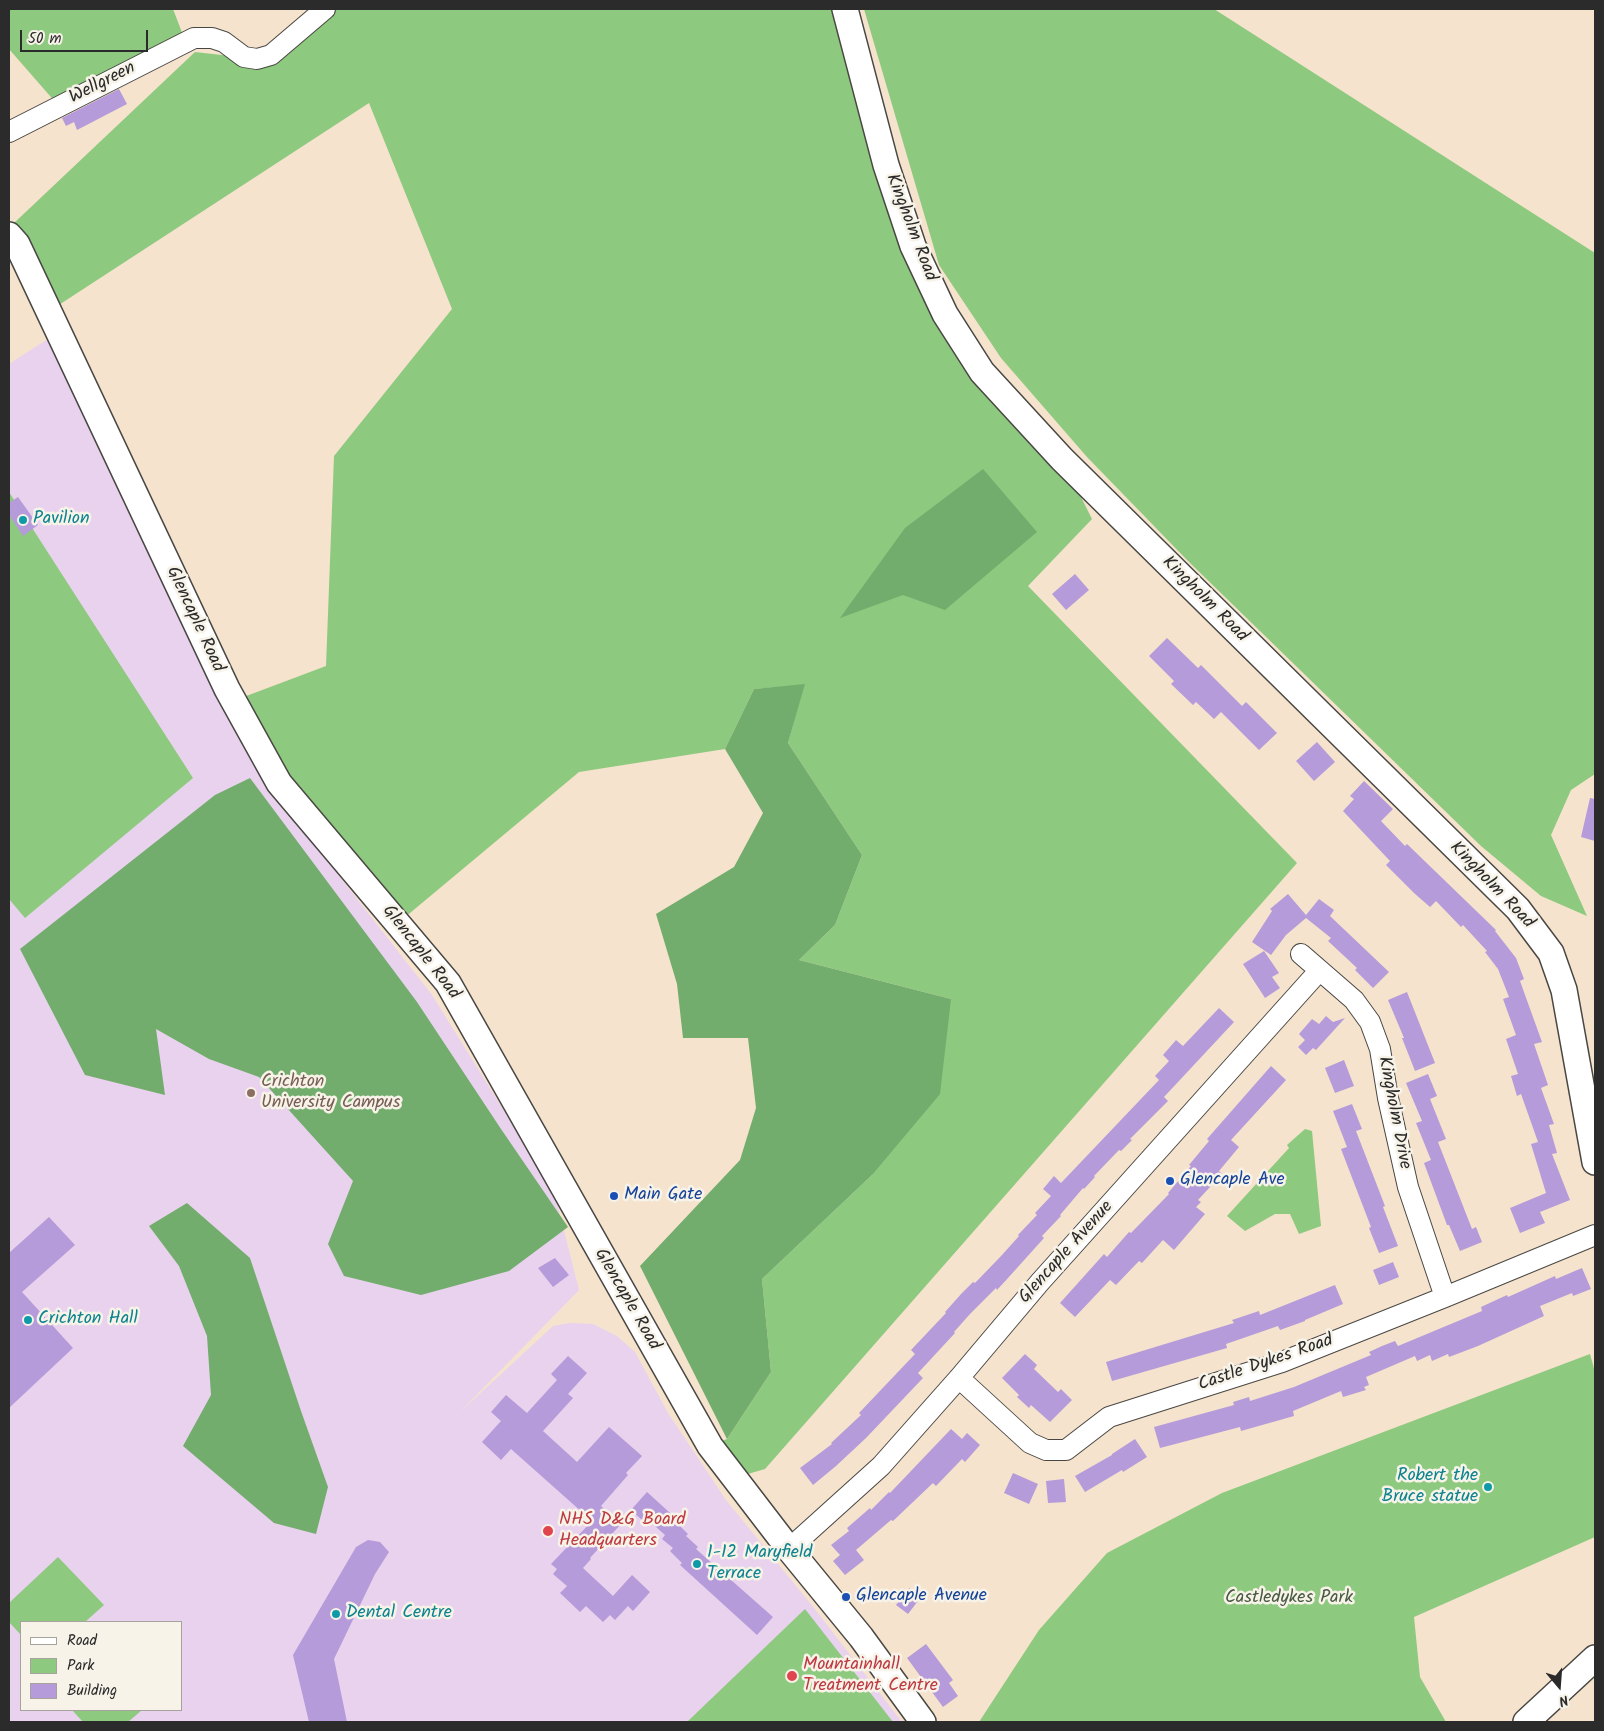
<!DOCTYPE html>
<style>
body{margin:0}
#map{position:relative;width:1604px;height:1731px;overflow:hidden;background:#f5e3cd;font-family:Kalam,sans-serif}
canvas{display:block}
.frame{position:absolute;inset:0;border:10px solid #2b2b2b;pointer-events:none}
.legend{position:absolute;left:20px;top:1621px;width:162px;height:90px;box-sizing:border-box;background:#f7f3e8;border:1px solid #a5a39c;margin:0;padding:6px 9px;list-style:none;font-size:15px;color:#2b2b2b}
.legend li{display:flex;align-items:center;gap:10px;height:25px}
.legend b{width:25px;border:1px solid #a5a39c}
.north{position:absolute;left:1534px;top:1661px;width:50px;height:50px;-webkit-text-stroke:4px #f7f3e8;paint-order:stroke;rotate:162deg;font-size:14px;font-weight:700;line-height:20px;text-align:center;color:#2b2b2b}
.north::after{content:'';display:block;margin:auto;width:18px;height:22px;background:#2b2b2b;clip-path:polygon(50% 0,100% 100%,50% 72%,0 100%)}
.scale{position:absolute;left:20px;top:30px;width:128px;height:22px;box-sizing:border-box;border:2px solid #2b2b2b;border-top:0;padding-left:6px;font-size:15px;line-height:18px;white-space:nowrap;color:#2b2b2b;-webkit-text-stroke:4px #f7f3e8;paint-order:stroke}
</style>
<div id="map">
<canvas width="1604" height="1731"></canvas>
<div class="frame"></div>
<ul class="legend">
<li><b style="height:6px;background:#fff"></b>Road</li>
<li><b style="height:14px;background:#8dc97e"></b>Park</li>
<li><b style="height:14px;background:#b59bd9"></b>Building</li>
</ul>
<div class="north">N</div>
<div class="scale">50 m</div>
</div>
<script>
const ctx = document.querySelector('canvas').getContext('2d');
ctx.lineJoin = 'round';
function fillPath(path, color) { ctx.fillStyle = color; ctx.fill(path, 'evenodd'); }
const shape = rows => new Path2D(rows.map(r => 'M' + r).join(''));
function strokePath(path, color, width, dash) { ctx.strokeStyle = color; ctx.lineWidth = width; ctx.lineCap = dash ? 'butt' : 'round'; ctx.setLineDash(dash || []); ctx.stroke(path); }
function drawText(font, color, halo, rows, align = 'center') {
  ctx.font = font + ' Kalam,sans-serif'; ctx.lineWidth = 5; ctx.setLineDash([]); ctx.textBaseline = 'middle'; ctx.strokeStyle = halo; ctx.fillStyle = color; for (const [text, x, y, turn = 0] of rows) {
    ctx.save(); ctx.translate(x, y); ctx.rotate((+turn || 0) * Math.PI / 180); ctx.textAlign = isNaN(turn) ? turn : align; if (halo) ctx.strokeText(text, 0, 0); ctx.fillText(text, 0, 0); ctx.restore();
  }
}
const built = shape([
 [51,337,254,767,432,995,554,1191,579,1290,460,1412,553,1326,570,1323,593,1324,617,1336,635,1352,668,1413,726,1500,814,1608,902,1722,9,1722,9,364],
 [21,1622,181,1622,181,1710,21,1710]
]);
const green = shape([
 [9,9,173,9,186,43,57,104,9,49],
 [325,9,845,9,945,314,1062,459,1092,519,1028,586,1297,863,765,1469,734,1478,710,1446,727,1439,771,1372,762,1279,872,1175,951,999,799,960,835,925,862,855,788,743,804,685,754,689,725,749,579,772,398,923,233,701,326,666,334,456,452,309,369,103,48,312,13,224,195,52,257,59],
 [864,9,1214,9,1595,253,1595,774,1571,790,1551,835,1587,916,1541,896,1481,846,1188,561,1087,457,1001,358,939,265],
 [9,492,193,778,25,918,9,899],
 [1305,1129,1312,1131,1321,1226,1299,1234,1290,1214,1275,1214,1245,1231,1227,1216,1289,1148,1287,1145],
 [1590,1354,1595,1372,1595,1537,1414,1617,1420,1677,1446,1722,979,1722,1039,1630,1107,1553,1222,1493],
 [58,1557,104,1605,85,1622,21,1622,21,1635,9,1622,9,1603],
 [805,1609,893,1722,687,1722],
 [72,1710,142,1710,128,1722,83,1722]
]);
const forest = shape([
 [983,469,1037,532,945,610,903,595,840,618,905,528],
 [805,684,788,743,862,855,835,925,799,960,951,999,940,1094,872,1175,762,1279,771,1372,727,1439,640,1266,740,1160,756,1108,748,1038,683,1038,677,984,656,914,734,867,763,813,725,749,754,689],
 [250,778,417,1002,501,1129,568,1227,509,1271,421,1295,344,1276,328,1244,353,1181,259,1077,209,1059,156,1029,165,1095,85,1075,20,949,215,795],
 [187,1203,250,1258,301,1411,328,1487,316,1534,274,1523,183,1446,211,1395,207,1336,179,1266,149,1226]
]);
const building = shape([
 [119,89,127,104,77,130,74,122,66,126,62,118],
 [18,497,38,525,23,536,9,515,9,503],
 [1075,574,1089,590,1066,610,1052,594],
 [1167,638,1198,668,1201,665,1242,706,1246,702,1277,733,1259,750,1221,712,1214,719,1196,702,1193,705,1171,684,1174,681,1149,656],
 [1317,742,1335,762,1314,781,1296,761],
 [1364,781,1393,809,1381,821,1405,846,1407,844,1496,930,1495,931,1516,958,1524,979,1520,981,1542,1042,1534,1044,1548,1085,1541,1088,1554,1124,1549,1125,1557,1153,1552,1154,1570,1200,1540,1212,1545,1223,1520,1233,1510,1208,1546,1193,1531,1144,1538,1142,1521,1094,1517,1096,1511,1076,1518,1074,1506,1039,1516,1035,1503,999,1509,997,1498,969,1485,952,1487,951,1463,925,1461,927,1436,901,1430,907,1414,893,1386,865,1390,861,1343,811,1354,799,1350,796],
 [1590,798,1595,799,1595,841,1581,837],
 [1288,894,1306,915,1319,899,1334,910,1330,916,1389,972,1373,988,1355,970,1357,968,1328,941,1331,938,1306,918,1286,935,1271,955,1252,942,1272,911,1270,909],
 [1264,951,1279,973,1272,977,1280,988,1265,998,1243,964],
 [1407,992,1435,1063,1415,1071,1402,1038,1404,1038,1388,1000],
 [1219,1008,1234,1022,1164,1097,1168,1101,1130,1139,1132,1140,1121,1151,1119,1150,1094,1176,1095,1177,1084,1189,1083,1188,1060,1215,1061,1216,1042,1236,1044,1238,1008,1278,997,1290,996,1288,970,1314,954,1332,955,1333,918,1373,923,1378,866,1438,836,1466,813,1485,800,1468,832,1444,831,1443,861,1415,859,1413,915,1354,911,1350,946,1313,945,1312,962,1293,973,1282,975,1283,1002,1255,1019,1236,1018,1235,1037,1215,1035,1213,1051,1196,1043,1189,1054,1176,1061,1183,1159,1080,1155,1076,1169,1061,1163,1055,1176,1040,1183,1046],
 [1326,1016,1333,1022,1345,1018,1316,1050,1313,1048,1306,1055,1298,1047,1305,1040,1299,1034,1312,1019,1319,1024],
 [1344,1060,1354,1086,1335,1093,1325,1068],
 [1271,1066,1286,1080,1231,1140,1239,1147,1219,1171,1222,1174,1198,1200,1201,1202,1196,1207,1205,1214,1174,1250,1163,1240,1142,1263,1139,1261,1116,1285,1110,1280,1075,1317,1060,1303,1104,1254,1107,1257,1129,1232,1131,1233,1169,1194,1168,1193,1191,1166,1189,1165,1209,1141,1207,1139],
 [1428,1074,1437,1096,1430,1099,1446,1139,1438,1142,1472,1229,1476,1227,1482,1242,1460,1251,1449,1225,1447,1225,1424,1163,1431,1160,1416,1123,1422,1121,1406,1083],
 [1352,1104,1362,1129,1356,1131,1385,1206,1383,1207,1398,1246,1379,1253,1369,1228,1371,1227,1341,1149,1347,1147,1333,1111],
 [49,1217,75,1245,22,1292,73,1348,9,1408,9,1253],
 [555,1258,569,1275,553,1287,538,1268],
 [1393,1262,1399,1277,1379,1285,1373,1270],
 [1582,1268,1591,1289,1573,1296,1572,1293,1540,1306,1544,1316,1478,1346,1449,1357,1448,1354,1432,1361,1430,1355,1417,1361,1415,1356,1366,1377,1369,1385,1364,1387,1366,1390,1343,1397,1341,1391,1293,1411,1294,1416,1241,1431,1240,1427,1160,1448,1154,1427,1234,1405,1233,1402,1249,1397,1250,1401,1294,1387,1371,1355,1369,1352,1382,1346,1395,1341,1398,1346,1482,1311,1481,1307,1507,1295,1508,1297,1555,1276,1556,1279],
 [1335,1285,1343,1304,1305,1320,1305,1321,1280,1330,1278,1326,1226,1344,1227,1348,1112,1381,1106,1362,1234,1323,1232,1320,1259,1311,1260,1315],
 [1025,1354,1037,1365,1034,1369,1058,1392,1061,1389,1072,1400,1050,1422,1031,1405,1029,1408,1017,1397,1019,1395,1002,1378],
 [568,1356,587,1373,568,1394,573,1398,543,1431,577,1462,609,1427,642,1456,626,1473,628,1475,601,1506,621,1524,590,1558,591,1559,583,1568,613,1596,632,1575,650,1592,633,1611,628,1606,615,1620,610,1615,603,1622,586,1606,580,1612,560,1593,567,1586,553,1574,557,1569,551,1564,592,1521,511,1449,501,1460,482,1442,501,1421,491,1412,506,1395,527,1413,557,1380,551,1374],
 [951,1429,962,1439,967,1433,980,1445,965,1462,962,1459,936,1486,933,1483,893,1521,891,1520,856,1550,864,1560,845,1575,833,1561,840,1555,831,1545,849,1531,847,1528,870,1508,871,1510,889,1492,890,1493],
 [1135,1439,1147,1457,1123,1472,1122,1470,1085,1492,1075,1476,1112,1455,1112,1454],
 [1013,1473,1038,1484,1029,1504,1004,1493],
 [1064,1479,1066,1502,1048,1503,1046,1481],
 [647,1492,680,1522,678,1524,688,1534,686,1536,698,1547,696,1549,773,1617,757,1635,680,1565,682,1563,670,1551,673,1548,662,1539,665,1535,646,1518,643,1521,631,1510],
 [368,1540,380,1542,389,1552,375,1574,334,1659,347,1722,309,1722,293,1655,356,1547],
 [909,1588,921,1597,908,1614,896,1605],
 [926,1644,953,1680,949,1683,958,1696,943,1707,907,1658]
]);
const minor = shape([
 [9,132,194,38,212,38,224,42,244,57,257,59,271,55,325,9],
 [1301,954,1354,1000,1370,1022,1380,1049,1388,1098,1408,1187,1445,1297],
 [959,1378,1030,1443,1046,1450,1066,1450,1109,1417,1282,1362,1445,1297,1595,1235],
 [789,1549,881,1466,959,1378,1040,1282,1319,971]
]);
const major = shape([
 [845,9,886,165,913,246,945,314,982,372,1062,459,1518,909,1551,953,1564,990,1595,1162],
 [9,235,17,244,227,689,279,783,448,983,710,1446,789,1549,861,1637,923,1722],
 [1526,1722,1595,1658]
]);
const markers = [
 [23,520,5,"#0f9aa8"],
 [251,1093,5,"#8d6e63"],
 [1170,1181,5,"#1a4fb4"],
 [614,1196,5,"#1a4fb4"],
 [28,1320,5,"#0f9aa8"],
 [1488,1487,5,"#0f9aa8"],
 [548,1531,6,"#e0444e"],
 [697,1564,5,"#0f9aa8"],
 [846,1597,5,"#1a4fb4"],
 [336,1614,5,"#0f9aa8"],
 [792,1676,6,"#e0444e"]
];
const streetNames = [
 ["Wellgreen",103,84,-27],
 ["Kingholm Road",910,228,69],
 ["Kingholm Road",1204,600,45],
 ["Glencaple Road",194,620,65],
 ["Kingholm Road",1491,886,46],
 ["Glencaple Road",420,953,52],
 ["Kingholm Drive",1393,1113,79],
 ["Glencaple Avenue",1067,1253,-48],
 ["Glencaple Road",626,1300,60],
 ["Castle Dykes Road",1266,1364,-19]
];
const cultureNames = [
 ["Pavilion",33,520],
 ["Crichton Hall",38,1320],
 ["Robert the",1478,1477,"right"],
 ["Bruce statue",1478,1498,"right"],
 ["1-12 Maryfield",707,1554],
 ["Terrace",707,1575],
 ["Dental Centre",346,1614]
];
const educationNames = [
 ["Crichton",261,1083],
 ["University Campus",261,1104]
];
const transitNames = [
 ["Glencaple Ave",1180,1181],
 ["Main Gate",624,1196],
 ["Glencaple Avenue",856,1597]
];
const healthNames = [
 ["NHS D&G Board",559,1521],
 ["Headquarters",559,1542],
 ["Mountainhall",803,1666],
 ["Treatment Centre",803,1687]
];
const parkNames = [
 ["Castledykes Park",1289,1599]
];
fillPath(built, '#e9d2ed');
fillPath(green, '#8dc97e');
fillPath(forest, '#72ad6d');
fillPath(building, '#b59bd9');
strokePath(minor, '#494743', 22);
strokePath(major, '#494743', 28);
strokePath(minor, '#fff', 20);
strokePath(major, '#fff', 25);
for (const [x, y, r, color] of markers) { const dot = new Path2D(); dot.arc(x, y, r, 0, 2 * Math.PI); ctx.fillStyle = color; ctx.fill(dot); strokePath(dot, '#f7f3e8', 2); }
drawText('18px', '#2b2b2b', '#f7f3e8', streetNames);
drawText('18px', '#0d838f', '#f7f3e8', cultureNames, 'left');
drawText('18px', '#785e54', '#f7f3e8', educationNames, 'left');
drawText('18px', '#164399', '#f7f3e8', transitNames, 'left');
drawText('18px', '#be3a42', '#f7f3e8', healthNames, 'left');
drawText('18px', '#485a44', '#f7f3e8', parkNames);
</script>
